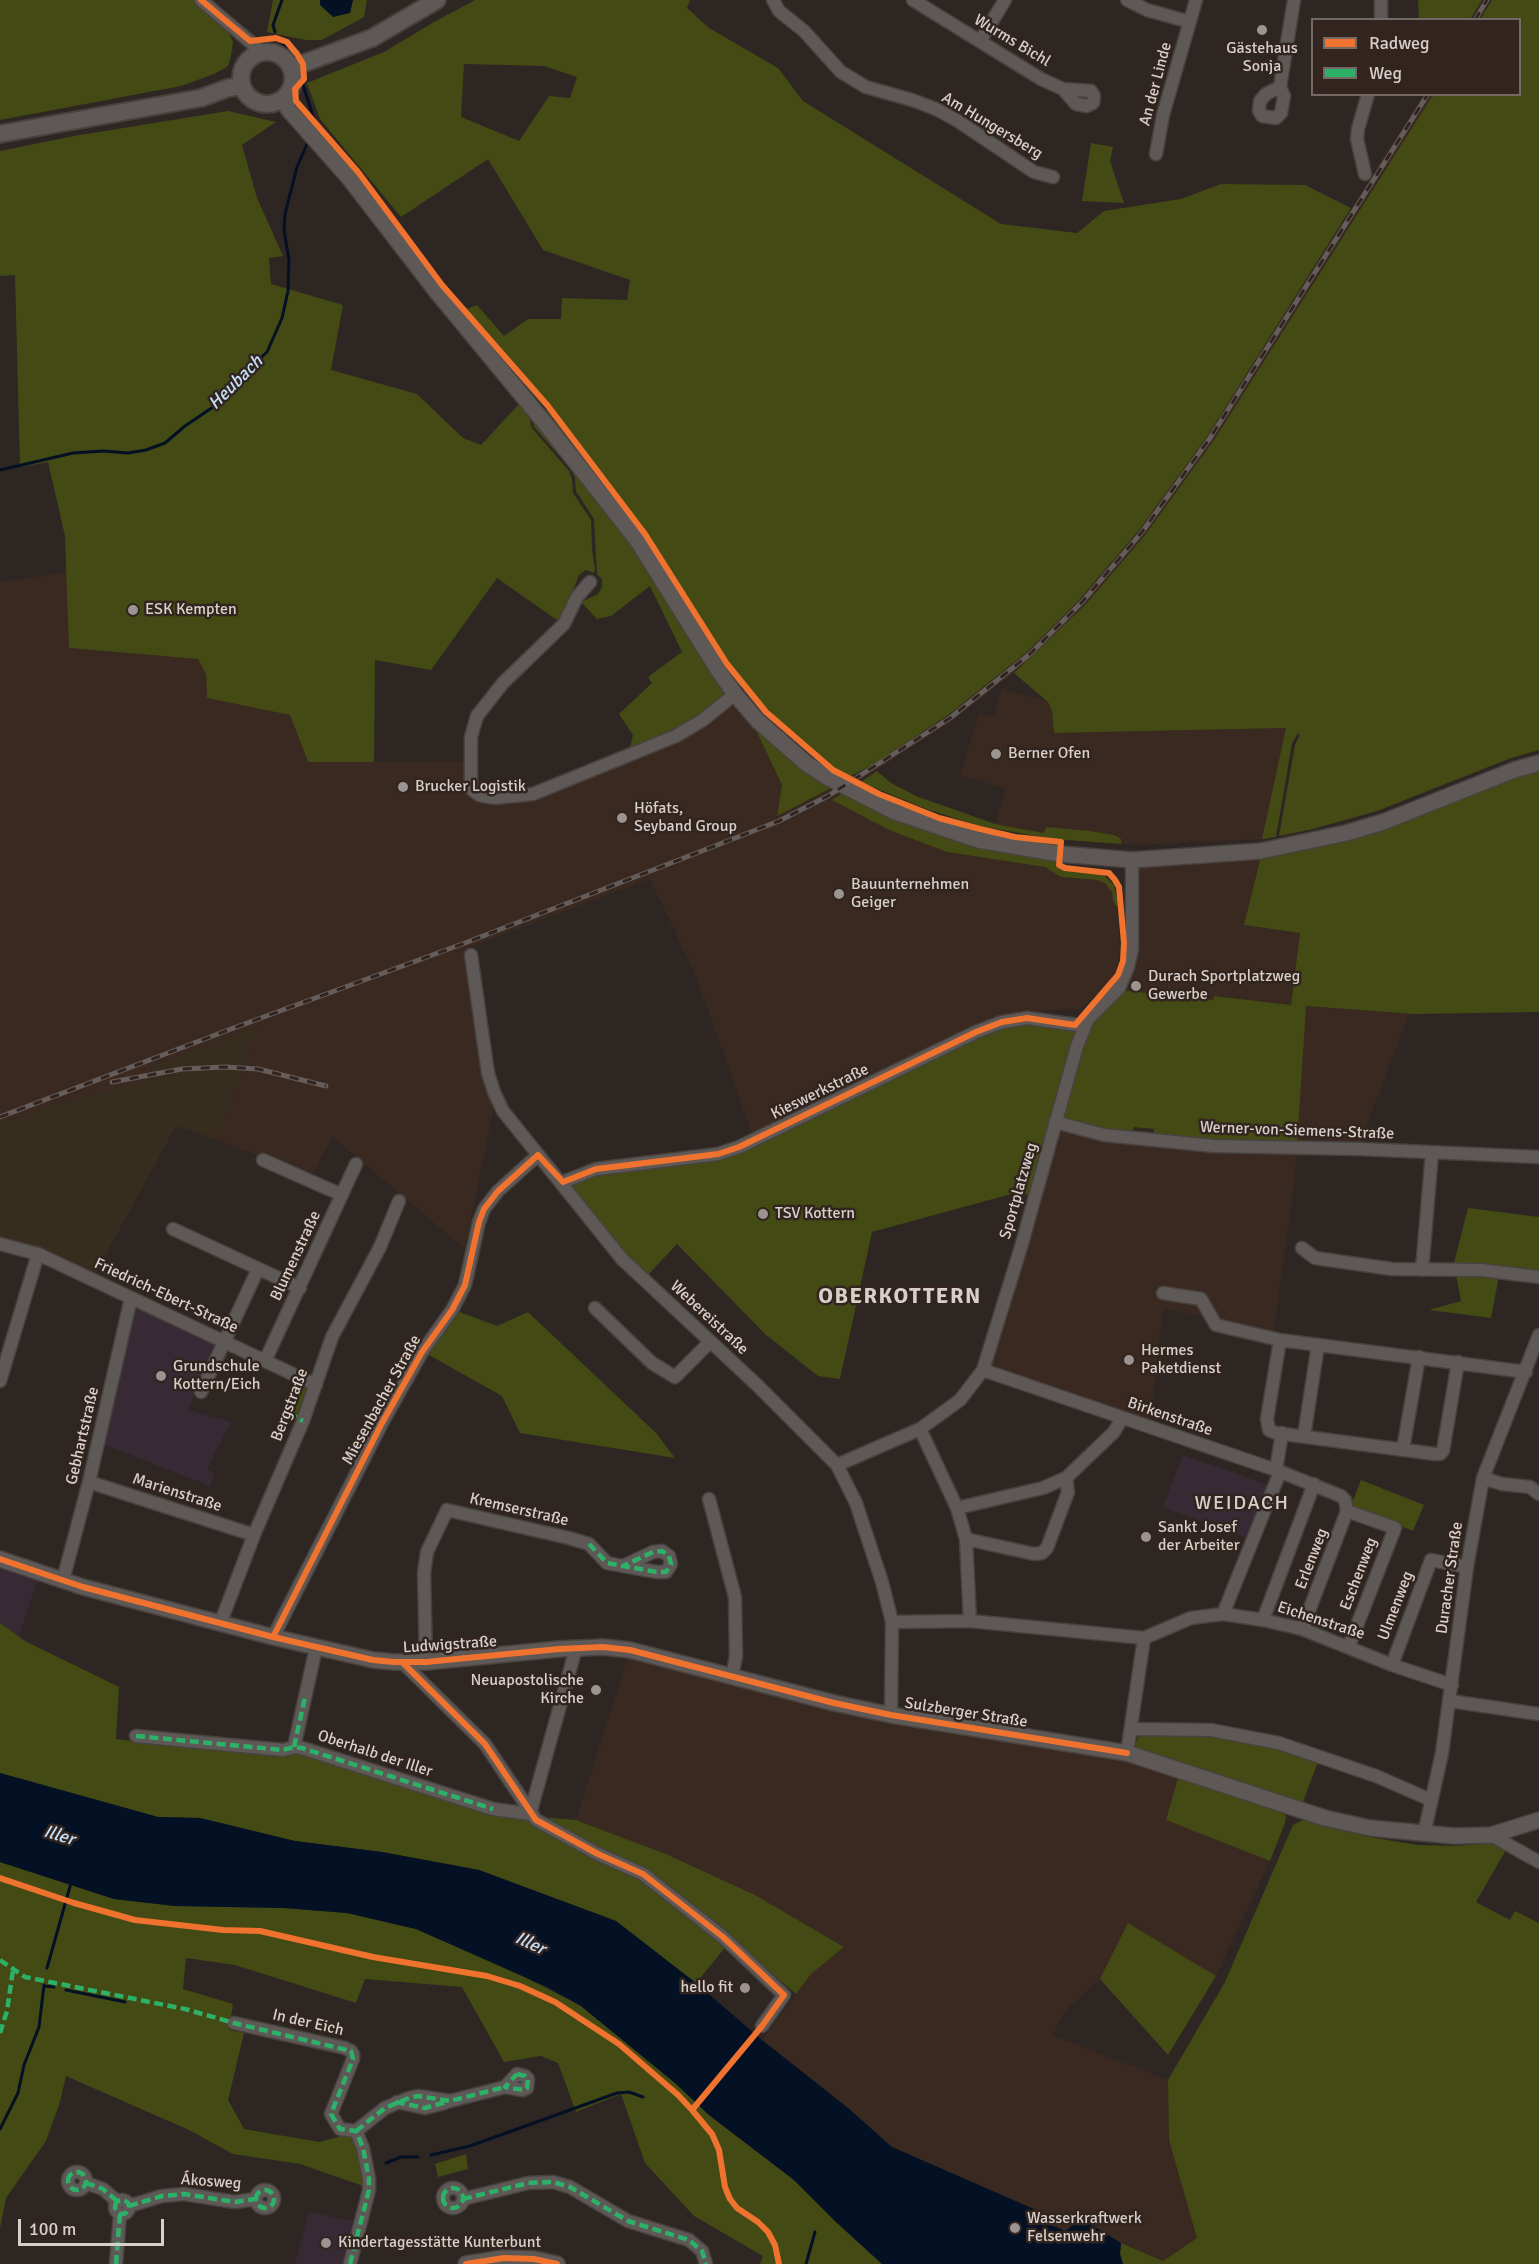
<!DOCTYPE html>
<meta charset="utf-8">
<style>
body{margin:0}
#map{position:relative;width:1539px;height:2264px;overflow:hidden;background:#2e2623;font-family:Signika,sans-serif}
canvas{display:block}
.legend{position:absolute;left:1311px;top:18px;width:210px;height:78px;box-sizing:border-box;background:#32251f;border:2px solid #746964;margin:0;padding:8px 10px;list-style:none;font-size:18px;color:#d8cfcb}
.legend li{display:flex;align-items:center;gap:12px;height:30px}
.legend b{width:30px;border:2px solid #746964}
.scale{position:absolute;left:18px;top:2219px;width:146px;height:27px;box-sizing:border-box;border:3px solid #d8cfcb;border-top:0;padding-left:8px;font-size:18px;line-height:21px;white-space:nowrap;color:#d8cfcb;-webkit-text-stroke:4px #32251f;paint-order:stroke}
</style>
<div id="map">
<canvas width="1539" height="2264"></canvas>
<ul class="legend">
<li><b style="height:8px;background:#ef722f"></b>Radweg</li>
<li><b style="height:8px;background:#2db169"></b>Weg</li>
</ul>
<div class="scale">100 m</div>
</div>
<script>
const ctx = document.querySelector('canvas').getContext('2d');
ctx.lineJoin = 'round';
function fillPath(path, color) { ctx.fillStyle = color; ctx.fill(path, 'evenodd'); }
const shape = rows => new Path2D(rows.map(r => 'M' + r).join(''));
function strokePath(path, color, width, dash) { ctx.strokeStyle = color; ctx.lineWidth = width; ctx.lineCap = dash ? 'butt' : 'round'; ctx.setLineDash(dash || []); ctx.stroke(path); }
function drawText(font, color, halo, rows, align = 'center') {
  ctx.font = font + ' Signika,sans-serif'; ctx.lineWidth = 5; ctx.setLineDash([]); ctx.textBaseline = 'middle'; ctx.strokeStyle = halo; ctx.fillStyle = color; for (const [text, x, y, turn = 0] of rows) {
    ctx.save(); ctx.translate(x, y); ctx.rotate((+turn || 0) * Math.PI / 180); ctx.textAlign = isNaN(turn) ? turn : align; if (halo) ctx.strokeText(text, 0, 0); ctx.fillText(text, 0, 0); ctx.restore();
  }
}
const commercial = shape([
 [257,1026,217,1140,176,1126,95,1274,40,1251,0,1241,0,1123,82,1097,154,1078,151,1066]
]);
const built = shape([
 [1423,95,1433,95,1214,440,1145,535,1086,604,1014,673,952,721,832,799,889,830,947,852,1045,867,1061,877,1097,880,1105,883,1112,892,1113,901,1117,907,1120,949,1116,971,1108,985,1080,1009,1027,1011,1001,1016,753,1136,697,979,650,879,468,948,495,1102,465,1249,333,1137,311,1176,217,1140,257,1026,151,1066,154,1078,82,1097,0,1123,0,582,68,572,70,648,199,659,206,674,207,698,290,715,308,762,466,761,467,791,534,798,731,702,753,724,782,785,777,815,812,799,872,765,948,715,1027,652,1208,435],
 [1002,688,1048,702,1052,711,1054,733,1287,728,1262,839,1137,845,1121,844,1121,839,1046,827,1044,833,995,824,1006,789,960,775,979,713,994,717],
 [1261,856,1244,925,1300,933,1291,1005,1214,996,1213,1000,1120,990,1131,968,1138,864],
 [1305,1006,1409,1014,1359,1146,1297,1146],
 [1057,1127,1297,1152,1293,1194,1273,1335,1208,1317,1163,1308,1150,1424,987,1368],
 [628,1657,798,1702,1124,1761,1178,1778,1166,1820,1270,1861,1216,1976,1128,1923,1100,1979,1067,2009,1052,2035,1168,2080,1169,2140,1197,2238,1163,2261,1121,2243,1085,2221,1073,2225,1065,2231,1049,2224,1034,2217,1036,2210,892,2147,848,2108,762,2040,811,1974,844,1947,755,1895,666,1854,576,1820]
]);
const education = shape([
 [135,1305,218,1342,188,1410,231,1422,207,1469,214,1474,210,1486,103,1444],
 [1183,1455,1271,1486,1250,1539,1163,1507],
 [0,1568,37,1581,19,1637,0,1623],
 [309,2212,357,2222,346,2264,295,2264]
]);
const green = shape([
 [0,0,195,0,228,31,233,42,231,56,228,66,214,74,181,86,0,120],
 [273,0,320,0,320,5,350,13,353,0,367,0,364,17,322,40,306,40,267,32],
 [475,0,690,0,687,8,709,28,778,68,803,101,1001,224,1077,233,1104,211,1181,199,1221,184,1305,185,1351,208,1208,435,1139,530,1080,599,1027,652,948,715,872,765,849,777,834,769,789,733,745,686,699,620,647,533,550,405,467,309,477,305,504,336,528,319,561,319,562,298,627,300,630,280,543,250,488,159,401,217,320,119,307,83,384,52,434,22],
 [464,64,544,66,577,77,570,98,549,96,519,141,461,117],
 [1418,0,1482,0,1470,20,1419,19],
 [1492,0,1539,0,1539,750,1511,758,1377,811,1313,829,1279,836,1295,745,1300,735,1298,733,1292,743,1276,837,1262,839,1286,728,1054,733,1052,711,1048,702,1014,673,1086,604,1145,535,1214,440,1433,95,1520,94,1520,20,1480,19],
 [228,111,276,122,242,145,257,198,283,256,269,258,271,284,343,305,331,370,417,394,463,438,481,445,520,403,533,418,530,422,532,428,569,471,572,479,573,493,591,520,592,550,595,570,594,573,586,570,579,575,573,590,574,599,561,623,497,578,431,670,375,660,374,762,308,762,290,715,207,698,206,674,198,659,69,648,65,536,48,462,20,467,15,275,0,276,0,151,74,136],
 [1091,143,1113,147,1110,161,1124,203,1082,201],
 [548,409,644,535,696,621,741,686,738,689,544,412],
 [535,420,634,542,683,628,726,696,702,718,629,752,633,735,619,714,652,683,648,677,682,652,650,586,611,616,597,619,581,602,598,594,602,587,602,579,597,574,594,519,576,491,575,478,571,469,534,427,533,423],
 [753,724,833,787,777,816,782,785],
 [1539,769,1539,1012,1413,1014,1306,1006,1297,1146,1153,1137,1154,1129,1134,1127,1132,1134,1104,1131,1060,1119,1088,1026,1120,990,1213,1000,1214,996,1291,1005,1300,933,1244,925,1261,856],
 [877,771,891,783,916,796,995,824,1044,833,1046,827,1090,831,1114,835,1121,839,1121,844,1053,839,980,826,926,809,861,782],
 [844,792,1057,860,1056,866,1064,869,1104,875,1114,885,1118,903,1117,907,1113,901,1112,892,1105,883,1097,880,1061,877,1045,867,947,852,889,830,832,800],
 [1027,1023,1080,1030,1032,1195,1015,1193,872,1232,840,1379,818,1376,765,1334,677,1244,645,1278,567,1184,598,1172,720,1157,977,1037,1003,1026],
 [1468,1208,1539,1217,1539,1271,1482,1264,1454,1263],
 [1456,1275,1499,1276,1491,1318,1429,1310,1461,1301],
 [457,1311,497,1326,528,1312,656,1433,675,1458,520,1433,502,1396,429,1355],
 [296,1384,307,1389,309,1396,298,1420,283,1413],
 [1361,1480,1424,1505,1413,1531,1351,1506],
 [0,1623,25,1641,119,1687,116,1739,281,1757,301,1750,491,1813,576,1820,666,1854,755,1895,844,1947,811,1974,796,1994,732,1939,696,1983,616,1921,479,1870,382,1852,295,1841,200,1818,158,1817,0,1773],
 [1147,1733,1209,1736,1279,1749,1318,1762,1302,1804,1133,1750,1139,1736],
 [1178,1778,1283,1812,1286,1817,1285,1823,1270,1861,1166,1820],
 [1303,1820,1369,1837,1417,1845,1456,1846,1492,1843,1506,1850,1476,1902,1510,1920,1515,1911,1539,1923,1539,2264,1123,2264,1120,2254,1121,2243,1163,2261,1197,2238,1169,2140,1168,2080,1225,1982,1293,1825],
 [0,1862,114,1899,175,1906,284,1908,347,1913,416,1929,509,1969,581,2006,675,2083,709,2115,794,2180,835,2221,882,2264,760,2264,763,2256,694,2216,645,2163,621,2094,576,2112,558,2063,541,2056,504,2062,462,1987,365,1979,356,2003,235,1965,186,1958,183,1989,233,2004,229,2030,244,2033,228,2100,244,2129,319,2142,353,2133,361,2150,366,2187,300,2164,233,2154,189,2130,66,2076,60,2102,46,2141,6,2198,0,2228],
 [1128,1923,1216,1976,1168,2055,1100,1979],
 [466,2154,468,2169,438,2177,435,2164]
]);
const water = shape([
 [320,0,353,0,350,13,333,17,320,5],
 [0,1773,158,1817,200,1818,295,1841,382,1852,479,1870,616,1921,696,1983,762,2040,848,2108,892,2147,1036,2210,1034,2217,1065,2231,1073,2225,1085,2221,1121,2243,1120,2254,1123,2264,882,2264,835,2221,794,2180,709,2115,675,2083,581,2006,549,1988,416,1929,347,1913,284,1908,175,1906,114,1899,0,1862]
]);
const stream = shape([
 [275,32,273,25,282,0],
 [281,41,291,55],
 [303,85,314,119],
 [0,470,73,453,103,451,128,453,146,450,165,443,185,426,222,401,251,367,267,352,282,318,288,291,289,260,284,230,285,214,297,167,308,142],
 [47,1968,71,1883],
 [44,1986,54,1987],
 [66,1990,125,2002],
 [0,2129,18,2093,24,2065,39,2027,44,1985],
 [431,2155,470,2146,617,2093,629,2092,643,2097],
 [386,2163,401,2157,418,2157],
 [806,2264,815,2232]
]);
const minor = shape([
 [201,0,262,52],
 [773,0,779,11,804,31,841,72,866,87,912,100,936,109,958,121,1034,172,1053,177],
 [913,0,1041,79,1063,89,1091,91,1094,96,1093,103,1087,106,1076,104,1063,89],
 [1127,0,1147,10,1190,22],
 [1381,0,1381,20],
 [980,41,1005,0],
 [1280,87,1284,96,1281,113,1276,118,1262,116,1259,111,1260,101,1266,94,1280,87,1294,0],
 [1156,154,1163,115,1196,0],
 [1365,174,1357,139,1358,129,1368,94],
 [590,582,577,597,564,624,503,683,477,716,471,737,471,789,479,795,494,798,533,794,676,736,703,720,735,694],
 [471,955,488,1073,494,1092,503,1111,622,1259,757,1385,837,1465,856,1503,882,1582,892,1622,891,1715],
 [1055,1122,1104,1135,1214,1146,1360,1149,1539,1157],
 [263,1160,342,1195],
 [563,1182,596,1169,718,1154,739,1147,976,1032,1002,1022,1027,1018,1085,1026],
 [173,1229,300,1288],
 [0,1244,38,1254,316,1385],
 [1302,1248,1315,1258,1392,1269,1481,1270,1539,1277],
 [1422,1270,1432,1153],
 [1163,1293,1201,1299,1216,1325,1280,1340,1526,1372],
 [595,1308,652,1363,675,1377,710,1342],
 [1280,1340,1267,1419,1269,1430,1276,1433,1435,1454,1440,1454,1443,1451,1458,1362],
 [265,1361,356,1164],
 [983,1370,1276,1470,1341,1496,1345,1500,1347,1511,1302,1629],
 [0,1381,38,1254],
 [201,1392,258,1269],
 [920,1429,957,1508,966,1539,970,1621],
 [1304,1436,1318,1345],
 [1403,1449,1419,1357],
 [837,1465,920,1429,960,1400,983,1370,1021,1247,1077,1046,1088,1019,1119,988,1128,967,1132,950,1132,860],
 [1276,1470,1282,1433],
 [1483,1478,1502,1484,1530,1487,1539,1494],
 [89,1482,254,1535],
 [709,1499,735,1597,736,1656,732,1677],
 [957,1508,1043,1488,1066,1478,1114,1432,1122,1418],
 [1347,1511,1395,1528,1349,1646],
 [966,1539,1034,1554,1042,1553,1047,1548,1068,1492,1066,1478],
 [63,1580,89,1482,131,1298],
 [1223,1614,1280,1472],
 [1263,1620,1314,1484],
 [892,1622,970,1621,1144,1638,1191,1618,1223,1614,1263,1620,1302,1629,1392,1665,1452,1685],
 [220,1624,254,1535,303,1421,332,1337,380,1247,399,1201],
 [273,1637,382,1423,422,1352,452,1310,465,1285,479,1222,484,1209,498,1191,538,1155],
 [426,1662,424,1573,427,1552,447,1510,569,1538,589,1544,607,1563,623,1566,657,1572,666,1572,671,1564,669,1556,662,1551,653,1552,623,1566],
 [403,1663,485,1744,536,1820,598,1854,643,1874,723,1937,784,1995,762,2026],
 [1392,1665,1431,1560,1467,1567],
 [1450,1701,1539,1714],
 [1131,1729,1211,1730,1279,1743,1376,1776,1431,1800],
 [136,1736,283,1750,294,1747,302,1748,493,1809,530,1814],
 [294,1747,316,1648],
 [1127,1753,1144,1638],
 [530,1814,576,1648],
 [1424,1834,1442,1753,1467,1567,1483,1478,1539,1335],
 [1491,1835,1539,1862],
 [234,2023,345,2048,351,2051,353,2054,353,2059,331,2114,340,2129,356,2131,363,2148,369,2179,369,2190,350,2264],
 [517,2074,525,2076,528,2079,527,2088,523,2090,505,2087,517,2074],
 [397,2102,425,2108,445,2103],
 [356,2131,385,2108,409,2098,418,2096,450,2101,505,2087],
 '68 2181a9 9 0 1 1 18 0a9 9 0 1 1-18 0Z',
 [86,2183,103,2189,118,2202],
 '443 2198a10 10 0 1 1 20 0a10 10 0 1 1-20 0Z',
 '256 2199a9 9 0 1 1 18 0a9 9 0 1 1-18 0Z',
 [463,2199,528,2183,553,2182,570,2187,628,2221,689,2240,702,2251,706,2264],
 '115 2207a7 7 0 1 1 14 0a7 7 0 1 1-14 0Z',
 [129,2206,162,2196,184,2194,235,2202,255,2199],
 [116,2264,120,2214]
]);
const tertiary = shape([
 [284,97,288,109,349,178,436,291,549,428,637,540,720,673,735,694,758,721,807,764,827,777,895,812,978,840,1060,854,1132,860,1261,851,1346,833,1383,822,1514,770,1539,763],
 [0,1559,83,1587,273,1637,373,1660,394,1662,426,1662,559,1649,603,1647,630,1650,834,1703,891,1715,1127,1753,1325,1818,1370,1828,1454,1836,1491,1835,1539,1820],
 [466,2264,504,2258,534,2259,557,2264]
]);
const secondary = shape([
 '241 78a26 26 0 1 1 52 0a26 26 0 1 1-52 0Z',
 [291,68,372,38,437,0],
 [0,134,201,98,228,88,242,86]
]);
const rail = shape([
 [1475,20,1487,0],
 [112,1082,182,1069,225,1067,258,1069,326,1086],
 [0,1117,231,1029,465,943,779,821,828,796,950,718,1030,654,1083,601,1142,532,1210,438,1428,94]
]);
const quiet = shape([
 [300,1377,286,1412,303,1421],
 [589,1544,607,1563,623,1566,657,1572,666,1572,671,1564,669,1556,662,1551,653,1552,623,1566],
 [136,1736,283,1750,294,1747,302,1748,493,1809],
 [294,1747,305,1697],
 [0,1960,25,1977,185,2009,234,2023,351,2051,353,2059,331,2114,340,2129,356,2131,363,2148,369,2179,369,2190,350,2264],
 [0,2033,7,2011,13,1970],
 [517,2074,525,2076,528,2079,527,2088,523,2090,505,2087,517,2074],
 [396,2102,425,2108,446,2102],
 [356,2131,385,2108,409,2098,418,2096,450,2101,505,2087],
 '68 2181a9 9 0 1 1 18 0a9 9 0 1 1-18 0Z',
 [86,2183,103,2189,118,2202],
 '443 2198a10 10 0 1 1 20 0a10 10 0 1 1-20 0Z',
 '256 2199a9 9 0 1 1 18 0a9 9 0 1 1-18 0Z',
 [463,2199,528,2183,553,2182,570,2187,628,2221,689,2240,702,2251,706,2264],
 '115 2207a7 7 0 1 1 14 0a7 7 0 1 1-14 0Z',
 [129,2206,162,2196,184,2194,235,2202,255,2199],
 [116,2264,120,2214]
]);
const cycleway = shape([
 [201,0,250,41,276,38,287,42,297,54,303,64,304,79,295,89,296,101,358,172,442,285,548,406,645,534,727,664,766,712,833,770,879,794,939,818,980,829,1015,837,1061,842,1059,865,1065,868,1109,873,1115,880,1119,887,1124,943,1123,961,1118,975,1075,1025,1027,1018,1002,1022,976,1032,739,1147,718,1154,596,1169,563,1182,538,1155,498,1191,484,1209,479,1222,465,1285,452,1310,422,1352,382,1423,273,1637],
 [0,1559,83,1587,273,1637,373,1660,394,1662,426,1662,559,1649,603,1647,630,1650,834,1703,891,1715,1127,1753],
 [403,1663,485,1744,536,1820,598,1854,643,1874,723,1937,784,1995,762,2026,692,2110],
 [0,1878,74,1903,135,1920,223,1930,260,1931,373,1957,487,1976,520,1986,555,2002,619,2044,678,2095,692,2110,712,2134,719,2150,725,2187,730,2199,737,2208,758,2222,768,2232,775,2245,779,2264],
 [466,2264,504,2258,534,2259,557,2264]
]);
const markers = [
 [1262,30,6,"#9c9490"],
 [133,610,6,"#9c9490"],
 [996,754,6,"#9c9490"],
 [403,787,6,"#9c9490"],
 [622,818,6,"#9c9490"],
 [839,894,6,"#9c9490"],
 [1136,986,6,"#9c9490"],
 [763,1214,6,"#9c9490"],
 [1129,1360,6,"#9c9490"],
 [161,1376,6,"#9c9490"],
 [1146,1537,6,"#9c9490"],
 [596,1690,6,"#9c9490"],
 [745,1988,6,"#9c9490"],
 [1015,2228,6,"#9c9490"],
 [326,2243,6,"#9c9490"]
];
const streetNames = [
 ["Wurms Bichl",1012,41,31],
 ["An der Linde",1156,84,-75],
 ["Am Hungersberg",992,126,31],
 ["Kieswerkstraße",820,1092,-26],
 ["Werner-von-Siemens-Straße",1297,1131,2],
 ["Sportplatzweg",1019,1191,-74],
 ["Blumenstraße",296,1256,-65],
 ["Friedrich-Ebert-Straße",166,1296,25],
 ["Webereistraße",709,1318,43],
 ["Miesenbacher Straße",382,1400,-61],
 ["Bergstraße",290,1405,-69],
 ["Birkenstraße",1170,1417,19],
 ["Gebhartstraße",83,1436,-77],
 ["Marienstraße",177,1493,18],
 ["Kremserstraße",519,1510,13],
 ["Erlenweg",1312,1559,-69],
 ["Eschenweg",1359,1574,-69],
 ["Duracher Straße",1450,1578,-82],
 ["Ulmenweg",1396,1606,-69],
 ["Eichenstraße",1321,1621,18],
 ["Ludwigstraße",450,1645,-4],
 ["Sulzberger Straße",966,1713,9],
 ["Oberhalb der Iller",375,1754,18],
 ["In der Eich",308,2023,13],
 ["Ákosweg",211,2182,4]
];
const poiNames = [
 ["Gästehaus",1262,49,"center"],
 ["Sonja",1262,67,"center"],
 ["ESK Kempten",145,610],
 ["Berner Ofen",1008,754],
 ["Brucker Logistik",415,787],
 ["Höfats,",634,809],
 ["Seyband Group",634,827],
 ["Bauunternehmen",851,885],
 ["Geiger",851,903],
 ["Durach Sportplatzweg",1148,977],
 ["Gewerbe",1148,995],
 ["TSV Kottern",775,1214],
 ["Hermes",1141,1351],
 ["Paketdienst",1141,1369],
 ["Grundschule",173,1367],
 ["Kottern/Eich",173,1385],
 ["Sankt Josef",1158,1528],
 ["der Arbeiter",1158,1546],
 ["Neuapostolische",584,1681,"right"],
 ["Kirche",584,1699,"right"],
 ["hello fit",733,1988,"right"],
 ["Wasserkraftwerk",1027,2219],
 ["Felsenwehr",1027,2237],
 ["Kindertagesstätte Kunterbunt",338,2243]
];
const waterNames = [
 ["Heubach",236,383,-45],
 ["Iller",59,1836,17],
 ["Iller",530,1944,25]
];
const quarterNames = [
 ["WEIDACH",1242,1504]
];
const districtNames = [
 ["OBERKOTTERN",900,1297]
];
fillPath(commercial, '#372d1f');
fillPath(built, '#3a2921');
fillPath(education, '#372a35');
fillPath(green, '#444a13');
fillPath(water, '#041124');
strokePath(stream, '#041124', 3);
strokePath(minor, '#48423f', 15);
strokePath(tertiary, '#48423f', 18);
strokePath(secondary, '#48423f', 20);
strokePath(minor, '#5e5856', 12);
strokePath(tertiary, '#5e5856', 15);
strokePath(secondary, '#5e5856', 16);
strokePath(rail, '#645d5b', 5);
strokePath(rail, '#32251f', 3, [9]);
strokePath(quiet, '#2db169', 4.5, [9, 4.5]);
strokePath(cycleway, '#ef722f', 6);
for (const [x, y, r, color] of markers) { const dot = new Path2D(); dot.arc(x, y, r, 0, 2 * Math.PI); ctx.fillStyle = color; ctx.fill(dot); strokePath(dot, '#32251f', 2); }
drawText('16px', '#d8cfcb', '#32251f', streetNames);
drawText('16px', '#d8cfcb', '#32251f', poiNames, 'left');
drawText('italic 18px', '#c4e0fb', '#32251f', waterNames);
ctx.letterSpacing = '1.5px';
drawText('20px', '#d8cfcb', '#32251f', quarterNames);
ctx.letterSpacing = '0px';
ctx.letterSpacing = '1.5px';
drawText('bold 22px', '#d8cfcb', '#32251f', districtNames);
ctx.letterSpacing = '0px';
</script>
